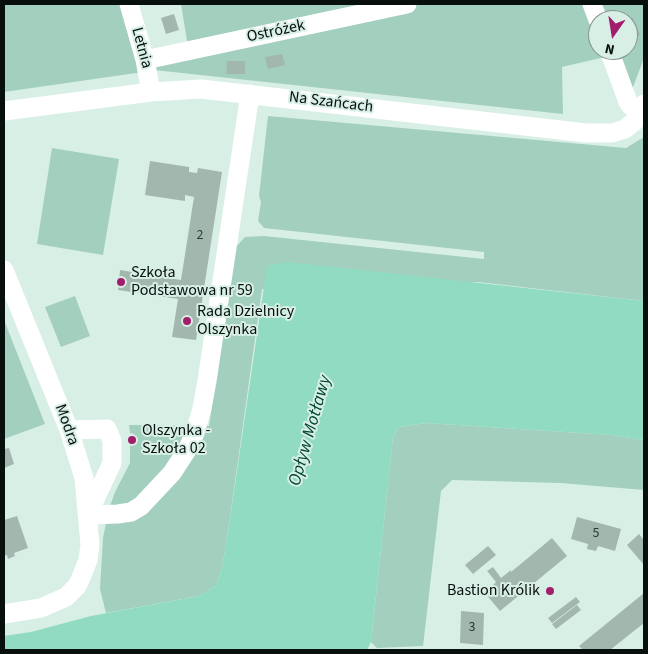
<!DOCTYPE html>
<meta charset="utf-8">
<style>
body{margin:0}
#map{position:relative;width:648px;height:654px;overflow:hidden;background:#d8efe6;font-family:"Source Sans 3",sans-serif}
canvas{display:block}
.frame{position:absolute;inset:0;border:5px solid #08100d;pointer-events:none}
.north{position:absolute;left:588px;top:10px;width:50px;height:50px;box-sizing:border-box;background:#d8efe6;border:1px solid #85968f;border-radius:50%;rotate:193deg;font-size:14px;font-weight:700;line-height:20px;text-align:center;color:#08100d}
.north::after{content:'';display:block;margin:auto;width:18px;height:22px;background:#a21e6c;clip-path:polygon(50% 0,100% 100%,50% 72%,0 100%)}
</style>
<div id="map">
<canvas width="648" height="654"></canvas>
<div class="frame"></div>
<div class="north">N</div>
</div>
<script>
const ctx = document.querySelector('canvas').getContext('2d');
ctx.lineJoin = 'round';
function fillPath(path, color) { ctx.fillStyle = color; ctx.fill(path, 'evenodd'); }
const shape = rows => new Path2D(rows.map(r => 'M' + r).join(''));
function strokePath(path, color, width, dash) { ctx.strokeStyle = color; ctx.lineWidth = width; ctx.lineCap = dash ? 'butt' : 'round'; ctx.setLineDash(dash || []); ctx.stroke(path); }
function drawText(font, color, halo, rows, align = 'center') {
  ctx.font = font + ' "Source Sans 3",sans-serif'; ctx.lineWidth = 4; ctx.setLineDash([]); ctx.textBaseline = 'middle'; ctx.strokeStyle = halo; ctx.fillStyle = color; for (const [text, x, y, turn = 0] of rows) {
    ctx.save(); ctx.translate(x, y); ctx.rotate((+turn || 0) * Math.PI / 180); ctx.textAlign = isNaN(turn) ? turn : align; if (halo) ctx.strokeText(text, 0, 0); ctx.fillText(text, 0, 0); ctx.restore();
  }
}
const green = shape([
 [4,4,124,4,143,72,4,92],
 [181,4,390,4,188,47],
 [416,4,586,4,598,37,598,50,603,50,605,57,562,67,563,114,154,70,164,59],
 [597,4,644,4,644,58,630,95,613,50,628,50,628,20,603,20],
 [268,116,626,148,644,137,644,301,478,282,262,289,227,539,222,568,216,586,199,596,106,613,100,589,103,538,109,509,115,492,130,463,130,445,134,445,134,434,130,433,129,425,209,426,236,247,245,237,264,236,484,259,484,252,264,228,258,221,261,202,259,196],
 [52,148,119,159,103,255,37,244],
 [75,296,90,336,61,347,45,307],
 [4,320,45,424,4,439],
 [426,423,612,435,644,440,644,490,561,483,452,480,441,491,423,646,377,648,371,642,372,633,393,437,399,427]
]);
const water = shape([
 [288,262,644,301,644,440,612,435,426,423,399,427,393,437,371,642,367,650,4,650,4,636,31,632,91,616,199,596,216,586,222,568,227,539,267,266]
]);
const building = shape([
 [174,14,179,30,166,34,161,18],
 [633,18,640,35,628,40,628,20],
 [282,54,285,65,268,69,265,57],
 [227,61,245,61,245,74,226,74],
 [150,161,189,167,189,172,197,173,198,168,222,172,196,340,172,337,178,299,118,290,120,270,181,280,194,197,185,195,185,201,145,195],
 [9,448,14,464,4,468,4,449],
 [17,516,28,548,14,553,15,556,8,559,7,555,4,556,4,520],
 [577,517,621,529,615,551,598,546,596,551,587,549,588,544,571,539],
 [639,534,644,540,644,565,627,545],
 [552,538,567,556,500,611,485,593,496,582,487,571,493,567,501,578,511,570,511,572],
 [488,546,496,555,473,574,465,565],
 [644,593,644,623,610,650,583,650,579,646],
 [576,597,580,602,552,623,548,618],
 [577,605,581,610,556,629,552,624],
 [461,611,484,613,483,645,460,643]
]);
const minor = shape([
 [129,4,145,60,151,92],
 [592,4,598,20],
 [609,50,628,102,631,106,641,112],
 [145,60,407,4],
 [4,111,151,92,201,89,586,133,612,133,625,129,635,121,644,104],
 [4,270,69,430,84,478,90,545,88,560,80,580,77,586,66,597,41,608,4,614],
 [69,430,107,429,112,441,112,463,88,514],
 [88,515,118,514,131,512,141,506,172,473,187,450,195,433,202,408,207,381,250,94]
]);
const markers = [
 [121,282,5,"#a21e6c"],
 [187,321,5,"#a21e6c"],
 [132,440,5,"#a21e6c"],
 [550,591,5,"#a21e6c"]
];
const numberNames = [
 ["2",200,236],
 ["5",596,534],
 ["3",472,628]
];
const streetNames = [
 ["Ostróżek",276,32,-12],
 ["Letnia",141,48,75],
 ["Na Szańcach",331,103,7],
 ["Modra",66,425,70]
];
const poiNames = [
 ["Szkoła",131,273],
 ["Podstawowa nr 59",131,291],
 ["Rada Dzielnicy",197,312],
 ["Olszynka",197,330],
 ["Olszynka -",142,431],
 ["Szkoła 02",142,449],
 ["Bastion Królik",540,591,"right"]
];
const waterNames = [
 ["Opływ Motławy",311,431,-74]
];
fillPath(green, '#a3cfbe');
fillPath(water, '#90dbc1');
fillPath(building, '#a2b8af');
strokePath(minor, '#fff', 19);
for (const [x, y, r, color] of markers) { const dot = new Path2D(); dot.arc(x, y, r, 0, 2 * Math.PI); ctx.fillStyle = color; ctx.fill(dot); strokePath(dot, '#d8efe6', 2); }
drawText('14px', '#2e3a36', null, numberNames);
drawText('16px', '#08100d', '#d8efe6', streetNames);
drawText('16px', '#08100d', '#d8efe6', poiNames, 'left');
drawText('italic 18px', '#014534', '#d8efe6', waterNames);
</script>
